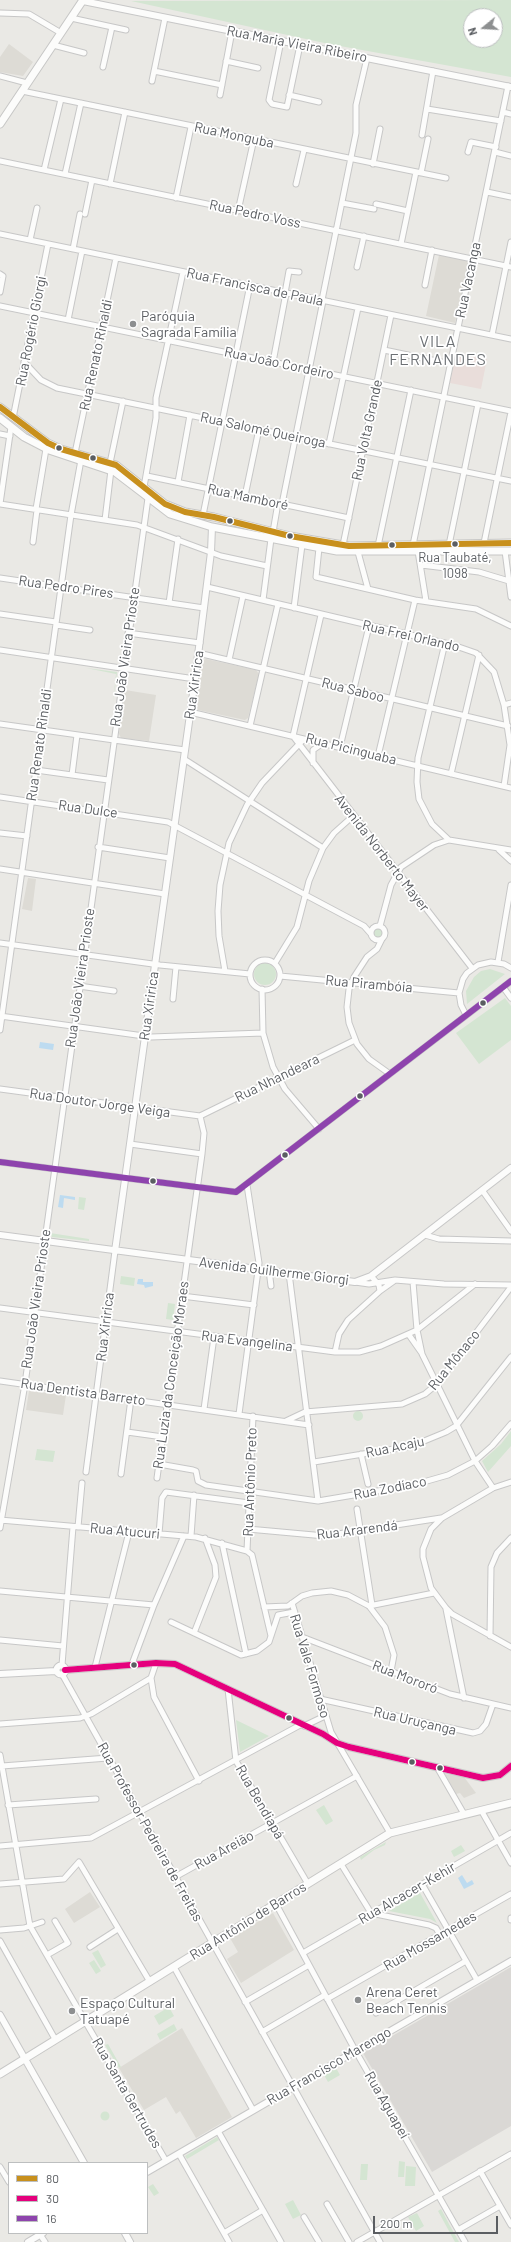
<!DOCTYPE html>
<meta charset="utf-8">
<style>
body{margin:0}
#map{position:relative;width:511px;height:2242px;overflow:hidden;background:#eae9e5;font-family:Barlow,sans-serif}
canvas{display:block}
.legend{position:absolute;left:8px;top:2162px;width:140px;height:72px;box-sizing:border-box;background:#fff;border:1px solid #bdbfc0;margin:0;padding:5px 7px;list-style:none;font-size:12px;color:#5b5e62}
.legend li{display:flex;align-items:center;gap:8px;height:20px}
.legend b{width:20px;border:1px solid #bdbfc0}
.north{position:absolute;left:463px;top:8px;width:40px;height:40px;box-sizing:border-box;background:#fff;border:1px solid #bdbfc0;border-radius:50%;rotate:252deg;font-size:11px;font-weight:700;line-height:16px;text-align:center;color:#5b5e62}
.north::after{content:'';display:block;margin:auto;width:14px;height:18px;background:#8d8f90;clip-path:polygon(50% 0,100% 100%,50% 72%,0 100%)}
.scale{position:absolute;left:373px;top:2216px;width:125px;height:18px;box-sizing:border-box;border:2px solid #5b5e62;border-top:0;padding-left:5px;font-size:12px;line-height:14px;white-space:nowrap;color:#5b5e62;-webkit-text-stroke:3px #fff;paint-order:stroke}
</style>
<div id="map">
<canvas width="511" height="2242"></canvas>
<ul class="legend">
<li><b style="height:5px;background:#c8901d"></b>80</li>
<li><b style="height:5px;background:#e5007d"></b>30</li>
<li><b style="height:5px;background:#8e44ad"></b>16</li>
</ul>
<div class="north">N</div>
<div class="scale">200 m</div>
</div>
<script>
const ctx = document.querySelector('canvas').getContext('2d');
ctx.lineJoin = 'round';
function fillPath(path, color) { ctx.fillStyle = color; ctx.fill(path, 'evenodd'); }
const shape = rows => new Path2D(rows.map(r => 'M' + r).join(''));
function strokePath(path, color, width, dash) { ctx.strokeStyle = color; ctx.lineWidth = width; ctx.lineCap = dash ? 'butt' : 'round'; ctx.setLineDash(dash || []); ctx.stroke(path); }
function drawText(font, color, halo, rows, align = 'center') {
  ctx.font = font + ' Barlow,sans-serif'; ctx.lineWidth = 3.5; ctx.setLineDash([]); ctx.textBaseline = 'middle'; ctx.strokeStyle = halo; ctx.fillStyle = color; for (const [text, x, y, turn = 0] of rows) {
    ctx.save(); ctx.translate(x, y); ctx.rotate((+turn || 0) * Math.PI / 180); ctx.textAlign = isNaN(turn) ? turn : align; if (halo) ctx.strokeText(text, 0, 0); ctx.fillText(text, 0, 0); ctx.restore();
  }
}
const industrial = shape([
 [511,1967,511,2126,432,2172,363,2053]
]);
const education = shape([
 [9,44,33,62,23,76,0,72,0,57],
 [439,255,469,261,455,323,426,316],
 [206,659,256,670,259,674,248,718,245,720,198,710,196,707,202,661],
 [125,690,156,695,149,741,121,738,119,734],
 [28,878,36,879,32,911,22,909],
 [29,1391,66,1395,63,1415,26,1410],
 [445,1774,464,1777,476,1793,464,1798,460,1793,456,1794],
 [90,1892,100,1907,74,1923,65,1909],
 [273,1913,294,1950,241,1983,227,1959,238,1952,230,1938],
 [182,2028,232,2117,196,2138,180,2111,176,2114,166,2097,144,2110,119,2068]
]);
const medical = shape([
 [456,353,487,359,481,389,450,383]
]);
const green = shape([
 [511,0,511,77,329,44,131,1],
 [471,16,495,16,495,40,471,40],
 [86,668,117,672,113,703,116,674],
 '373.5 933a4.5 4.5 0 1 1 9 0a4.5 4.5 0 1 1-9 0Z',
 '254 974a11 11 0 1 1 22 0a11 11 0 1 1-22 0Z',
 [490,969,505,974,467,1004,466,991,474,977,481,971],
 [505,998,511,1006,511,1040,479,1064,456,1033],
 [79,1197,86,1198,84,1210,78,1209],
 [50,1233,89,1239,89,1241,52,1237],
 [121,1276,135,1278,134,1286,120,1284],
 [168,1303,175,1304,173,1320,166,1319],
 '353 1416a5 5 0 1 1 10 0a5 5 0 1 1-10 0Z',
 [511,1431,511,1446,488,1472,482,1461,501,1444],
 [37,1449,55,1451,53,1462,35,1460],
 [236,1720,269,1736,240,1752],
 [324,1805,333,1821,326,1825,316,1810],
 [386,1842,385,1845,374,1850,361,1860,360,1857],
 [461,1845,465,1851,454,1857,451,1851],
 [420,1893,437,1923,430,1919,389,1911],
 [98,1950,106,1965,101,1968,92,1953],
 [94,1960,101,1971,96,1974,89,1963],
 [169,2007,174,2016,159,2025,154,2016],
 [174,2024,177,2030,160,2040,157,2034],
 [108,2044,121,2067,119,2068,105,2045],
 [336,2068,340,2075,328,2082,324,2075],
 '100.5 2116a4.5 4.5 0 1 1 9 0a4.5 4.5 0 1 1-9 0Z',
 [217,2137,219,2140,187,2159,185,2156],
 [399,2161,405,2162,404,2177,398,2177],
 [361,2164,368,2164,367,2180,360,2180],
 [406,2166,416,2167,415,2186,405,2186],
 [153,2184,159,2193,154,2196,148,2187],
 [293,2200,301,2215,293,2219,285,2204],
 [441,2209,449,2224,459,2242,455,2242,438,2211],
 [417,2213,424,2226,416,2231,408,2217]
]);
const water = shape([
 [40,1042,54,1044,53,1050,39,1048],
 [60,1195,75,1197,75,1200,64,1198,63,1208,58,1207],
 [138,1279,143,1279,143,1282,153,1282,153,1286,145,1288,144,1285,137,1284],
 [462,1875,467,1883,472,1880,474,1884,464,1889,458,1878]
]);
const minor = shape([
 [0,13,29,14,61,33],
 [71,18,126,30],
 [281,41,269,100,272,104,287,107,300,45],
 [53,45,84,53],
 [226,61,258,68],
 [103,67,112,27],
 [154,71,222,85],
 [0,76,27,83],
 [152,81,165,18],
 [22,91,446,178],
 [220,95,232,31],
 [289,95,319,102],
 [427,109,501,121],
 [503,112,511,114],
 [422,135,433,71],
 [468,152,471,142,496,147],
 [495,152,511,156],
 [0,161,511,267],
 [373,164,380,129],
 [44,170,61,99],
 [421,173,428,139],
 [65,174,81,103],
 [110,184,125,112],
 [296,184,304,150],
 [487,192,511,197],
 [176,198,191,127],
 [342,203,374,209],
 [376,204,408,211],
 [238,211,254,139],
 [85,214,92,180],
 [0,234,511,339],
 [30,240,37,208],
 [401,244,416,172],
 [73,249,80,214],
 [357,267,364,236],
 [0,274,3,276,0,292],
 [425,285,432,250],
 [285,293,289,271,299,272],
 [322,300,356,133,356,105,367,58],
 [0,306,511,411],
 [68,320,82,251],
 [492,335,511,242],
 [384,350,451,364],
 [24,362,41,380,57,388,511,481],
 [273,362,286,293],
 [13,418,48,244],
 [0,434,10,436],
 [329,444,358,308],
 [75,453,116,258],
 [110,463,123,401],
 [147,476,349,518],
 [178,482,190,415],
 [144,487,156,418,156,398,183,272],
 [245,496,259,429],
 [0,504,137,525,221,556,267,566],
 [0,504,11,427],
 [282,504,323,301],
 [36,509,46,449],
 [203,515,250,285],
 [105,520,111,470],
 [273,532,278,503],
 [33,542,37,510],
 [484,543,511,412],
 [343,545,391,315],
 [413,545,508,86],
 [449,545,478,404],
 [378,546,411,390],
 [319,548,316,577,415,600,476,609,511,626],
 [418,551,426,601],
 [505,551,511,597],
 [358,552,368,589],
 [421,565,479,572,509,581],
 [0,578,204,608],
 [207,587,453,645,476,653,494,672,504,705,510,745,504,786],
 [263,600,271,539],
 [169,603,178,539],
 [294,608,302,545],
 [0,614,56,622],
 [56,625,90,630],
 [128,633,200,643],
 [445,643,418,758,417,782,419,799,432,824,449,840,511,850],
 [0,650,195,679],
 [198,653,508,726],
 [229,660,243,596],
 [504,705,511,703],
 [190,712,511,788],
 [0,724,185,750],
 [250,726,278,604],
 [293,736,472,968],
 [293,736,321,615],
 [340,747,369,626],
 [378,756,415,600],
 [184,759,323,848],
 [313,763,313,750,323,743],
 [36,770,108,780],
 [451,774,479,655],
 [72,775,77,735],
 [0,797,168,822,364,926,371,934],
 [0,833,27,836],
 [98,847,170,858],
 [499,850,511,861],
 [0,869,165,894],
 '371 933a7 7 0 1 1 14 0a7 7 0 1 1-14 0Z',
 [380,926,391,885,401,867,434,845,449,840],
 [382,939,377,949,367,957,354,977,349,989,347,1007,349,1023,357,1044,369,1059,390,1074],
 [0,943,160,965,250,974],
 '250 975a15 15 0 1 1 30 0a15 15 0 1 1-30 0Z',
 [498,962,511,885],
 [275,963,297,927,309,881,323,848,334,833,353,816],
 [225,971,219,936,218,911,220,885,229,843,247,805,262,783,302,741,308,739],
 [280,976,459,993],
 [79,986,114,991],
 [503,987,511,998],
 [262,989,263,1033,273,1067,285,1089,319,1129],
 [173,999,176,967],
 [466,1015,461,1005,459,993,463,979,467,973,478,965,491,962,504,964,511,968],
 [0,1016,151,1037,263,1033],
 [0,1030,71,515,81,460],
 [0,1089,200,1116,355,1040],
 [130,1144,202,1154],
 [0,1162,236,1192,511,981],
 [482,1190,511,1231],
 [425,1235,439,1239,511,1241],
 [269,1270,271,1286],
 [289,1273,318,1501],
 [355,1282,369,1284,395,1280,444,1284,511,1285],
 [413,1282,417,1330,422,1354,475,1461,493,1488],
 [380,1291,394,1281],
 [182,1296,254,1305],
 [0,1308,335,1352,359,1352,381,1346,417,1330,475,1284],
 [409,1335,421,1352],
 [335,1352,339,1334,348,1320,380,1291,379,1285,371,1276],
 [0,1381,309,1425],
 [204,1409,214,1337],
 [239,1414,259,1263,247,1185],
 [253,1416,247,1551,252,1555,271,1636],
 [286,1421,305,1412,402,1404,425,1394,437,1384,511,1287],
 [127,1432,163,1437],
 [361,1454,368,1484],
 [314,1462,412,1446,446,1432,456,1426,511,1357],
 [159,1464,193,1470,196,1471,198,1481,206,1485,318,1501,413,1485,448,1475,475,1461,492,1446,511,1424],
 [86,1472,115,1251],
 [121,1474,131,1399],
 [157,1478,202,1154,204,1133,200,1116],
 [511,1482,493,1488,442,1518,431,1529,423,1549,423,1557,431,1588,446,1608,452,1614,511,1647],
 [357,1509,372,1605],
 [0,1520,196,1537,247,1551],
 [78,1527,82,1483],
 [0,1528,25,1384,148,498],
 [248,1529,325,1536,441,1518],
 [159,1534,162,1498,166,1492,249,1503],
 [191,1536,194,1495],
 [222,1543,246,1654],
 [0,1591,154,1605],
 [292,1603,331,1732,390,1833],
 [369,1606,434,1593],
 [264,1607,288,1606,302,1596,312,1593,331,1591,348,1595,369,1606,385,1627,394,1655,391,1671],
 [446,1609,464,1698],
 [171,1622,241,1655,257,1651,269,1642,278,1615,294,1612],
 [194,1633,216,1577,215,1565,205,1538],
 [490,1636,491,1567,497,1553,511,1538],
 [302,1637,450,1694,511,1708],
 [0,1640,63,1646],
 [156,1663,151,1678,154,1697,199,1781],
 [132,1664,154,1605,184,1536],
 [62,1665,73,1527],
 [95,1667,129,1532],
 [62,1674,380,2242],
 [228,1689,236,1761,308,1884],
 [320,1699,473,1733,480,1731,486,1724,493,1704],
 [0,1724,80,1718,91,1714,151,1678],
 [304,1726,325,1716],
 [0,1755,30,1926,166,2161],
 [2,1766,108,1758],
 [437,1767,464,1814],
 [8,1805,96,1799],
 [481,1810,511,1863],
 [0,1846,91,1838,302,1724],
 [341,1864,371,1913],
 [175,1877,357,1776],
 [0,1884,64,1879,79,1862,150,1982],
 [422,1884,477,1980],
 [276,1904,355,2050,465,2242],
 [371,1913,429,1925,436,1928,440,1935],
 [511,1918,511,1920],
 [0,1930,24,1928,42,1922],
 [0,1941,55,2039],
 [90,1947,118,1929],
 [303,1953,511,1833],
 [47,1955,68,1943,55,1921],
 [174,1967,253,2110],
 [327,1999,511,1894],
 [245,2002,309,1965],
 [376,2013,466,1961],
 [262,2032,325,1995],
 [218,2131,281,2242],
 [179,2154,229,2242],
 [0,2167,9,2182],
 [480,2171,511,2225],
 [327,2204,349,2242],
 [304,2217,319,2242],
 [458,2230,500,2206],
 [39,2233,45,2242],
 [224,2233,263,2210],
 [357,2242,511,2154]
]);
const tertiary = shape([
 [83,1,511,87],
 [0,1235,355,1282,371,1276,511,1168],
 [115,1251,195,679,211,552,212,527],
 '56.5 1670a4.5 4.5 0 1 1 9 0a4.5 4.5 0 1 1-9 0Z',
 [65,1670,156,1663,175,1664,323,1734,337,1743,349,1747,483,1778,500,1775,511,1766],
 [0,1674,56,1671],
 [0,2015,84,2163],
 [147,2172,511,1961],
 [125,2233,130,2242],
 [28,2242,43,2233]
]);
const secondary = shape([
 [0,124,83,0],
 [0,407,48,443,61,449,116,465,165,504,185,512,214,517,290,536,349,546,511,543],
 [0,418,24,437,49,450,115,472,170,514,212,527,337,551,511,551],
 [0,2074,390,1833,511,1803]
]);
const bus1 = shape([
 [0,407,48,443,61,449,116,465,165,504,185,512,214,517,290,536,349,546,511,543]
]);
const bus2 = shape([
 [65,1670,156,1663,175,1664,323,1734,337,1743,349,1747,483,1778,500,1775,511,1766]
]);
const bus3 = shape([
 [0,1162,236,1192,511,981]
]);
const markers = [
 [133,324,4,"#8d8f90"],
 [59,448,3.5,"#5b5e62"],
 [93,458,3.5,"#5b5e62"],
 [230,521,3.5,"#5b5e62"],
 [290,536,3.5,"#5b5e62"],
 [455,544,3.5,"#5b5e62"],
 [392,545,3.5,"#5b5e62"],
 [483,1003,3.5,"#5b5e62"],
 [360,1096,3.5,"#5b5e62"],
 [285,1155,3.5,"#5b5e62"],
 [153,1181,3.5,"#5b5e62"],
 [134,1665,3.5,"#5b5e62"],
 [289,1718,3.5,"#5b5e62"],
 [412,1762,3.5,"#5b5e62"],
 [440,1768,3.5,"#5b5e62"],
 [358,2000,4,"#8d8f90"],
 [72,2011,4,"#8d8f90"]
];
const busNames = [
 ["Rua Taubaté,",455,558],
 ["1098",455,574]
];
const streetNames = [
 ["Rua Maria Vieira Ribeiro",297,44,11],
 ["Rua Monguba",234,135,12],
 ["Rua Pedro Voss",255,214,12],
 ["Rua Vacanga",468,280,-78],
 ["Rua Francisca de Paula",255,287,12],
 ["Rua Rogério Giorgi",31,331,-79],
 ["Rua Renato Rinaldi",96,355,-78],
 ["Rua João Cordeiro",279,363,12],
 ["Rua Salomé Queiroga",263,430,12],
 ["Rua Volta Grande",367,430,-78],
 ["Rua Mamboré",248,497,12],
 ["Rua Pedro Pires",66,587,8],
 ["Rua Frei Orlando",411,636,13],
 ["Rua João Vieira Prioste",125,657,-82],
 ["Rua Xiririca",194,685,-82],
 ["Rua Saboo",353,690,14],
 ["Rua Renato Rinaldi",39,745,-82],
 ["Rua Picinguaba",351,749,14],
 ["Rua Dulce",88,809,8],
 ["Avenida Norberto Mayer",382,853,52],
 ["Rua João Vieira Prioste",80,978,-82],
 ["Rua Pirambóia",369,984,5],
 ["Rua Xiririca",149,1006,-82],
 ["Rua Nhandeara",277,1078,-26],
 ["Rua Doutor Jorge Veiga",100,1103,8],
 ["Avenida Guilherme Giorgi",274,1271,7],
 ["Rua João Vieira Prioste",36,1299,-82],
 ["Rua Xiririca",105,1327,-83],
 ["Rua Evangelina",247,1341,7],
 ["Rua Mônaco",454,1360,-51],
 ["Rua Luzia da Conceição Moraes",171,1375,-82],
 ["Rua Dentista Barreto",83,1392,8],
 ["Rua Acaju",395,1447,-12],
 ["Rua Antônio Preto",250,1482,-88],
 ["Rua Zodíaco",390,1488,-11],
 ["Rua Ararendá",357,1530,-7],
 ["Rua Atucuri",125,1531,5],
 ["Rua Vale Formoso",310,1666,73],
 ["Rua Mororó",405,1677,21],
 ["Rua Uruçanga",415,1721,13],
 ["Rua Bendiapá",260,1802,60],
 ["Rua Professor Pedreira de Freitas",150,1832,61],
 ["Rua Areião",224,1850,-29],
 ["Rua Alcacer-Kehir",407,1893,-30],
 ["Rua Antônio de Barros",248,1921,-32],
 ["Rua Mossamedes",430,1941,-30],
 ["Rua Francisco Marengo",329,2066,-30],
 ["Rua Santa Gertrudes",127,2093,60],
 ["Rua Aguapeí",387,2105,60]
];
const poiNames = [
 ["Paróquia",141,316],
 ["Sagrada Família",141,332],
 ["Arena Ceret",366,1992],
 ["Beach Tennis",366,2008],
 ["Espaço Cultural",80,2003],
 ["Tatuapé",80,2019]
];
const quarterNames = [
 ["VILA",438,342],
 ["FERNANDES",438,360]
];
fillPath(industrial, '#dad8d5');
fillPath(education, '#dddbd5');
fillPath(medical, '#e9ddda');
fillPath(green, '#d4e5d2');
fillPath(water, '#bddbf0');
strokePath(minor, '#c7c7c7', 7);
strokePath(tertiary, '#c7c7c7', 8);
strokePath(secondary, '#c7c7c6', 9);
strokePath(minor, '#fcfcfb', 5);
strokePath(tertiary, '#fcfcfb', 6);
strokePath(secondary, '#fcfcfb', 7);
strokePath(bus1, '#c8901d', 6);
strokePath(bus2, '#e5007d', 6);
strokePath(bus3, '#8e44ad', 6);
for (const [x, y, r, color] of markers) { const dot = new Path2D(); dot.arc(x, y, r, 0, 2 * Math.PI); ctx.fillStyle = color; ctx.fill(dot); strokePath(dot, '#fff', 1.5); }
drawText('13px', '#5b5e62', '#fff', busNames);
drawText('14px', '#5b5e62', '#fff', streetNames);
drawText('14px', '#5b5e62', '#fff', poiNames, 'left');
ctx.letterSpacing = '1px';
drawText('16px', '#6c7074', '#fff', quarterNames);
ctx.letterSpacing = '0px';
</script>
